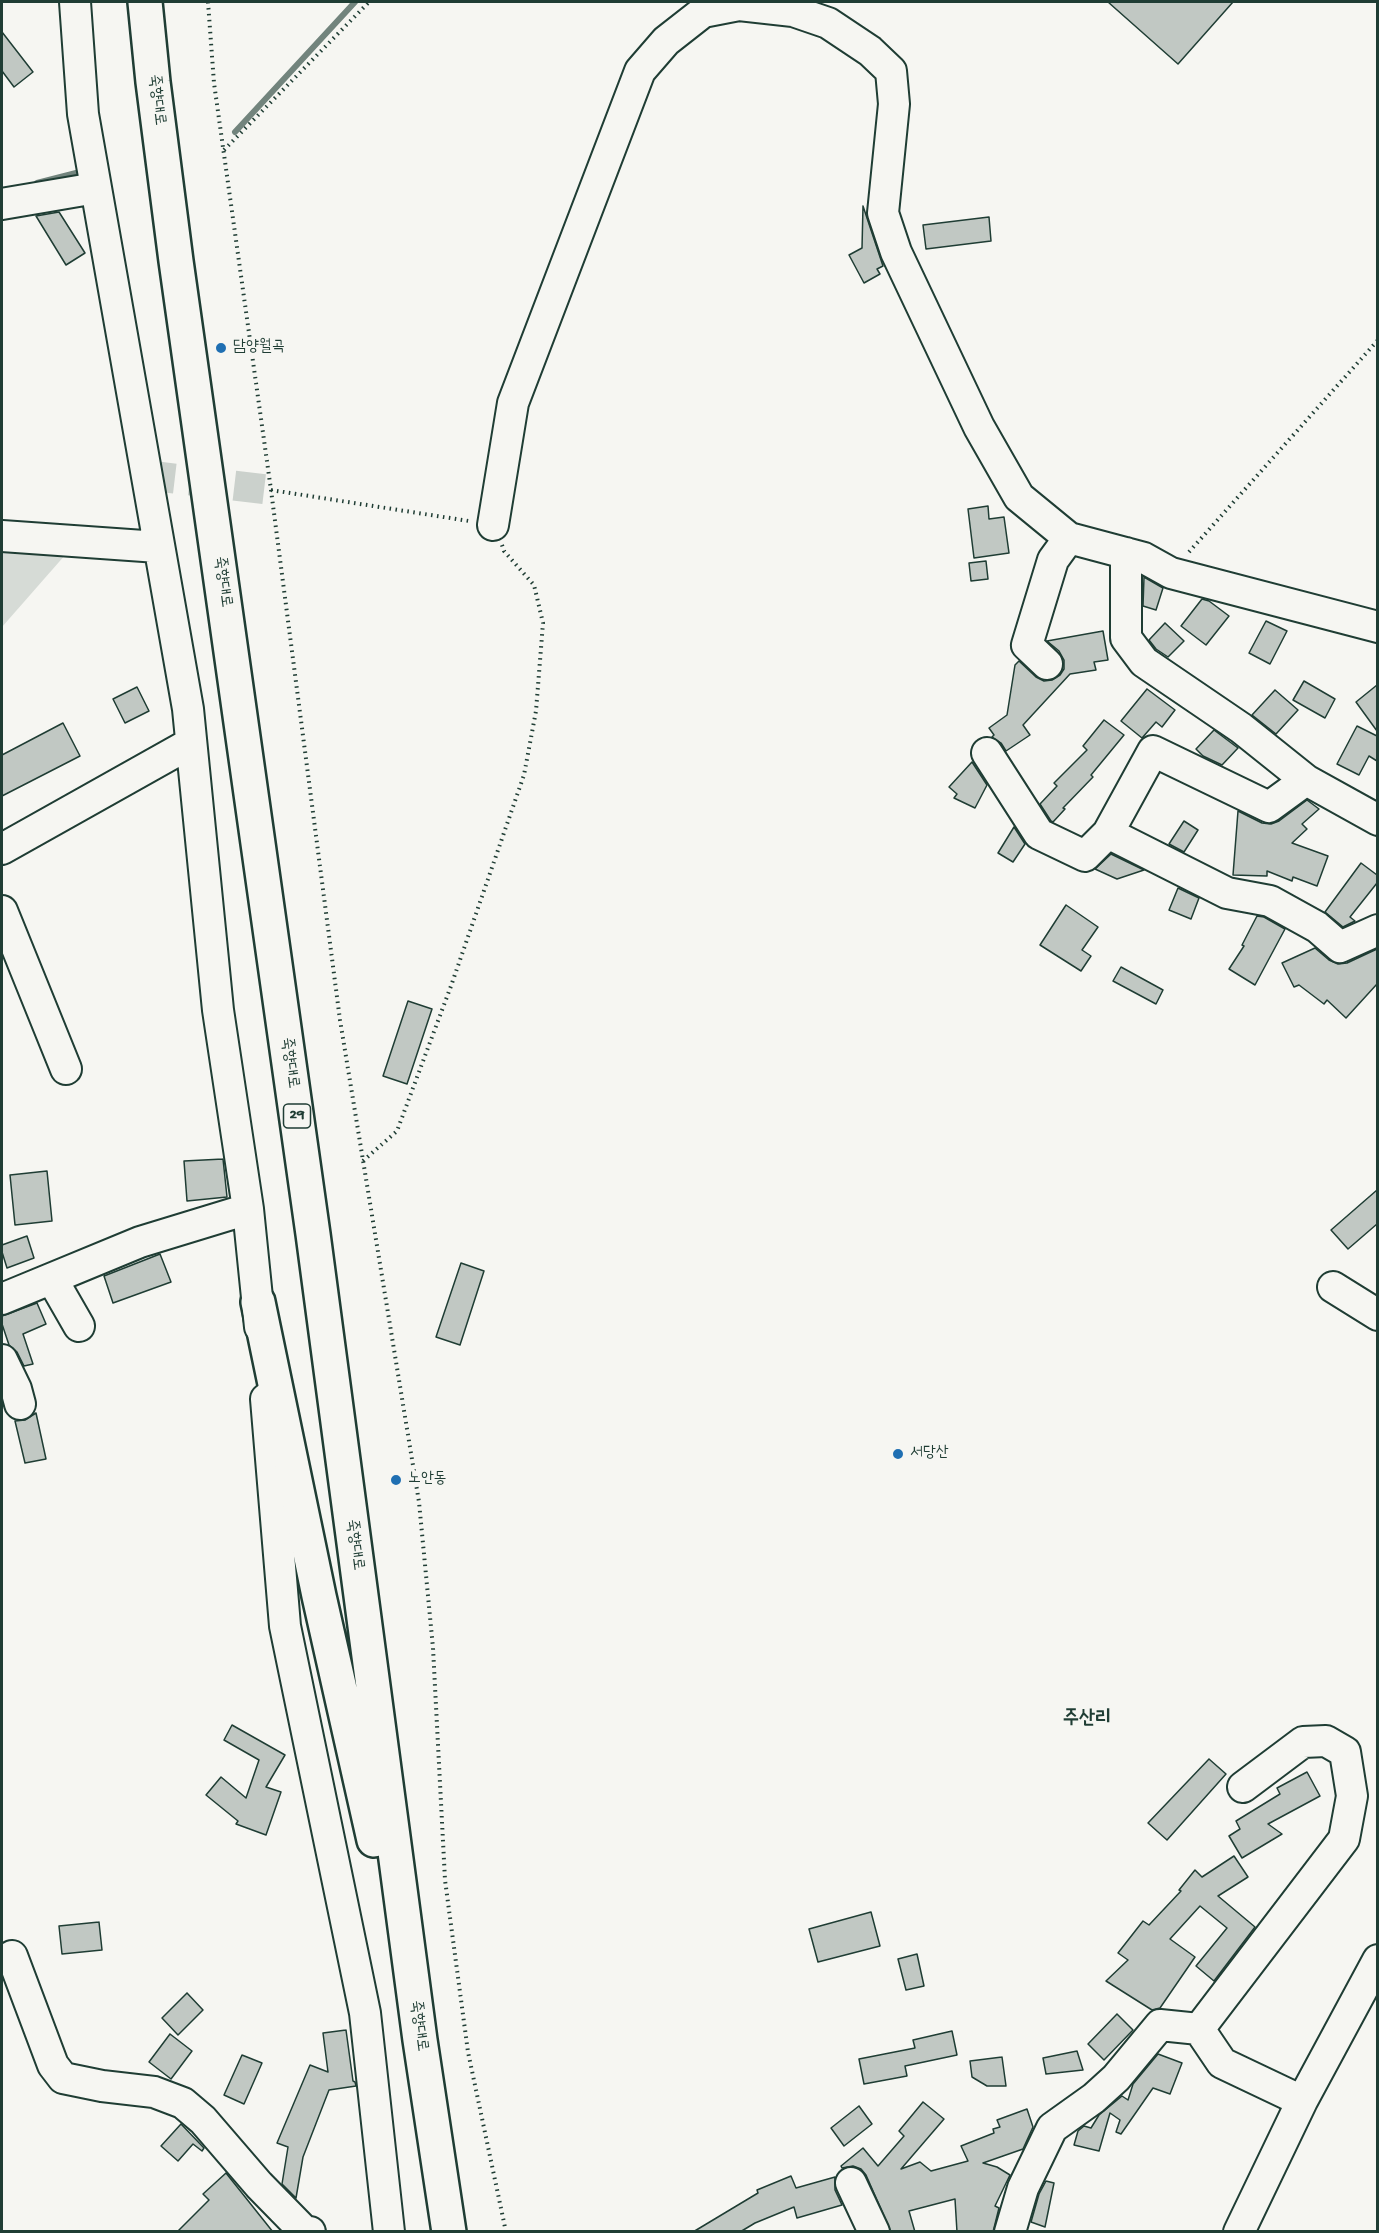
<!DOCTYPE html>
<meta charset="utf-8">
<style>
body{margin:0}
#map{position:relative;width:1379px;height:2233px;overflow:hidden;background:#f6f6f2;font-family:"Gochi Hand",sans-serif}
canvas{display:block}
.frame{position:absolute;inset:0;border:3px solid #1f3d34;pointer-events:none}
</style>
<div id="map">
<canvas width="1379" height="2233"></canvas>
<div class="frame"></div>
</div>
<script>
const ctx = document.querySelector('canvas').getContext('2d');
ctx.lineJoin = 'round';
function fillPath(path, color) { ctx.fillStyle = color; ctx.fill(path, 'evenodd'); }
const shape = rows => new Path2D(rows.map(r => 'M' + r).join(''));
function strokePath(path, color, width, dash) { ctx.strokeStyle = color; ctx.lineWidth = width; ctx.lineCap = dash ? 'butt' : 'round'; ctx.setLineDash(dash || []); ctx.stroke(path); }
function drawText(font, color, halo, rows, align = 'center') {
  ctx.font = font + ' "Gochi Hand","Poor Story",sans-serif'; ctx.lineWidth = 6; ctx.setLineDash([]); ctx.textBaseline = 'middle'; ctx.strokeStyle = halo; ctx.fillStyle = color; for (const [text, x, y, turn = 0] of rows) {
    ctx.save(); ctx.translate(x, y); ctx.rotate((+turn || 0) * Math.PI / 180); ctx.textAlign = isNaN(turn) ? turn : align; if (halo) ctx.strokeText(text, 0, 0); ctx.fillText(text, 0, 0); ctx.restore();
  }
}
const green = shape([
 [2,532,66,554,2,627]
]);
const stream = shape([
 [235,132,355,2],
 [37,183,80,172]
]);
const building = shape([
 [1108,2,1233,2,1178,64,1108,2],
 [2,32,33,72,14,87,2,71,2,32],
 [863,206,883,266,877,269,880,274,864,283,849,255,862,248,863,206],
 [59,212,85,253,66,265,36,216,59,212],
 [989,217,991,241,926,249,923,225,989,217],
 [988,506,989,519,1004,517,1009,553,974,558,968,509,988,506],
 [986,561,988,579,971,581,969,563,986,561],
 [1144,577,1163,588,1156,610,1143,606,1144,577],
 [1202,599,1209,601,1229,616,1206,645,1181,626,1202,599],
 [1266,621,1287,631,1270,664,1249,653,1266,621],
 [1165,623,1184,641,1168,657,1156,649,1149,640,1165,623],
 [1103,631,1108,660,1094,662,1096,670,1070,674,1023,725,1030,735,1006,751,1001,743,992,737,994,735,989,728,1007,715,1015,665,1019,661,1036,677,1044,681,1052,680,1060,675,1064,669,1064,660,1059,651,1047,641,1103,631],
 [1304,681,1335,699,1325,718,1293,700,1304,681],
 [1377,685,1377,731,1356,702,1377,685],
 [137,687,149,711,125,723,113,699,137,687],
 [1147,689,1175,710,1162,727,1156,722,1142,738,1121,721,1147,689],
 [1275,690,1298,710,1276,734,1252,715,1275,690],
 [1104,720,1124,735,1091,775,1093,777,1063,808,1065,809,1053,822,1051,821,1040,804,1057,786,1054,783,1087,750,1083,746,1104,720],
 [63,723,80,756,2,796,2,755,63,723],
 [1357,726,1377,736,1377,761,1369,756,1359,775,1337,764,1357,726],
 [1214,730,1238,748,1222,765,1203,756,1196,749,1214,730],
 [972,762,987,785,975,808,954,798,957,794,949,787,972,762],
 [1307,800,1319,809,1302,824,1307,829,1292,843,1328,856,1317,886,1293,877,1292,881,1267,871,1267,876,1233,875,1238,811,1262,823,1271,824,1279,821,1307,800],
 [1184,821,1198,830,1184,852,1169,844,1184,821],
 [1014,827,1025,844,1013,862,998,853,1014,827],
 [1111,854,1144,870,1117,879,1095,869,1111,854],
 [1361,863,1377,875,1377,883,1350,917,1355,921,1343,927,1325,912,1361,863],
 [1178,888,1199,898,1191,919,1169,910,1178,888],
 [1066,905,1098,927,1082,950,1091,956,1081,971,1040,945,1066,905],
 [1257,916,1264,917,1285,929,1255,985,1229,969,1244,946,1242,945,1257,916],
 [1315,948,1329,960,1338,964,1347,963,1377,949,1377,984,1346,1018,1327,1000,1324,1004,1299,985,1294,987,1282,963,1315,948],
 [1121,967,1163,990,1156,1004,1113,981,1121,967],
 [408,1001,432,1009,407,1084,383,1076,408,1001],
 [223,1159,227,1197,187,1201,184,1161,223,1159],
 [47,1171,52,1221,15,1225,10,1175,47,1171],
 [1377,1190,1377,1224,1348,1249,1331,1230,1377,1190],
 [27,1236,34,1258,7,1268,2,1252,2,1245,27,1236],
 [160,1254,171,1282,113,1303,104,1276,160,1254],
 [461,1263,484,1271,460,1345,436,1337,461,1263],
 [37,1303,46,1324,23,1334,33,1364,24,1366,17,1352,9,1345,2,1324,2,1316,37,1303],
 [36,1413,46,1459,25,1463,15,1421,25,1420,36,1413],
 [232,1725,285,1755,266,1787,281,1792,266,1835,236,1824,238,1821,206,1795,221,1777,246,1798,259,1760,224,1740,232,1725],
 [1209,1759,1226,1774,1167,1840,1148,1823,1209,1759],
 [1307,1772,1320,1796,1268,1824,1282,1834,1242,1858,1229,1836,1240,1829,1236,1821,1280,1794,1277,1788,1307,1772],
 [1234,1856,1248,1877,1218,1896,1255,1927,1214,1981,1196,1966,1227,1928,1200,1906,1170,1939,1195,1957,1160,2008,1152,2010,1106,1981,1128,1960,1118,1953,1143,1921,1149,1925,1181,1891,1179,1890,1195,1870,1202,1877,1234,1856],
 [871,1912,880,1946,818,1962,809,1929,871,1912],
 [99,1922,102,1950,62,1954,59,1926,99,1922],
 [917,1954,924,1986,906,1990,898,1959,917,1954],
 [187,1993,203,2010,178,2035,162,2018,187,1993],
 [1117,2014,1133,2030,1104,2060,1088,2044,1117,2014],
 [346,2030,353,2081,355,2082,356,2086,329,2090,303,2157,296,2198,282,2184,288,2147,277,2143,310,2065,328,2072,323,2033,346,2030],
 [952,2031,957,2055,905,2066,907,2076,864,2084,859,2059,915,2048,913,2040,952,2031],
 [170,2034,192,2051,171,2079,149,2062,170,2034],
 [1077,2051,1083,2070,1046,2074,1043,2058,1077,2051],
 [1158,2054,1182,2063,1170,2094,1153,2088,1121,2134,1116,2132,1120,2120,1110,2113,1099,2151,1074,2145,1078,2131,1084,2126,1091,2128,1099,2115,1122,2096,1128,2100,1133,2084,1158,2054],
 [242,2055,262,2063,244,2104,224,2095,242,2055],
 [1002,2057,1006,2086,987,2086,972,2077,970,2061,1002,2057],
 [923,2102,944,2119,901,2169,920,2162,931,2171,968,2161,961,2146,994,2133,993,2129,1000,2127,997,2120,1027,2109,1033,2127,1023,2149,983,2163,997,2167,1010,2175,995,2206,999,2208,993,2232,957,2232,955,2199,909,2211,915,2232,891,2232,866,2175,861,2169,853,2166,842,2168,841,2166,863,2148,878,2166,904,2136,899,2131,923,2102],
 [859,2106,872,2124,844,2146,831,2128,859,2106],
 [181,2124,204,2148,202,2151,193,2144,178,2161,161,2146,181,2124],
 [226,2173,273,2232,177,2232,209,2200,203,2194,226,2173],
 [791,2176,796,2188,835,2177,835,2190,842,2205,797,2218,794,2207,755,2223,740,2232,693,2232,758,2193,757,2190,791,2176],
 [1046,2181,1054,2183,1045,2227,1031,2222,1039,2194,1046,2181]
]);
const minorTunnel = shape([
 [145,475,271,490]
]);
const path = shape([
 [208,2,214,83,271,490,340,1020,419,1502,433,1648,445,1880,468,2052,506,2232],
 [224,150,369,2],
 [271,490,469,521],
 [1189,552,1378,340],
 [363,1161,397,1131,451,986,524,775,536,711,543,623,534,585,504,551,502,545]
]);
const minor = shape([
 [75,2,83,114,188,709,218,1010,248,1209,260,1327],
 [2,204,96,188],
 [493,525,513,403,640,71,666,41,703,12,739,5,793,11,828,23,870,51,891,71,894,104,883,213,896,252,979,427,1019,497,1069,538,1144,558,1171,573,1378,627],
 [2,536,158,547],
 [1126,553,1126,638,1144,662,1241,728,1306,780,1378,820],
 [1047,664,1027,645,1053,560,1069,538],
 [987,753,1039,834,1085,856,1108,833,1153,751,1269,807,1306,780],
 [1108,833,1227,893,1270,901,1317,927,1340,947,1378,930],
 [2,849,191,743],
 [2,911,66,1069],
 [52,1279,79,1326],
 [1333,1287,1378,1315],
 [2,1299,140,1242,248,1209],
 [2,1360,16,1389,20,1404],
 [266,1399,285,1626,365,2013,389,2232],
 [12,1956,53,2065,63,2078,102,2086,154,2092,183,2103,203,2120,259,2185,304,2231,310,2232],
 [1199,2029,1344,1839,1352,1796,1345,1752,1326,1741,1303,1742,1243,1787],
 [1199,2029,1222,2063,1302,2101],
 [851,2183,874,2232],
 [1010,2232,1023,2188,1052,2128,1094,2098,1116,2078,1160,2025,1199,2029],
 [1239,2232,1302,2101,1378,1960]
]);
const major = shape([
 [145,2,153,82,176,261,313,1234,420,2040,449,2232],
 [258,1302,319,1596,374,1840]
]);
const markers = [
 [221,348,6,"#1f6fb2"],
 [898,1454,6,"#1f6fb2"],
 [396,1480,6,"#1f6fb2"]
];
const shields = [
 [297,1116,27]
];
const shieldNames = [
 ["29",297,1116]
];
const streetNames = [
 ["죽향대로",156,100,83],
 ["죽향대로",222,582,82],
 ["죽향대로",289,1063,82],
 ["죽향대로",354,1545,82],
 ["죽향대로",418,2026,82]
];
const poiNames = [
 ["담양월곡",233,348],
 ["서당산",910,1454],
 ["노안동",408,1480]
];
const quarterNames = [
 ["주산리",1087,1720]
];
fillPath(green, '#d6dbd6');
strokePath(stream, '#72847d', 6);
fillPath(building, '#c1c8c3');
strokePath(building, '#1f3d34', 1.5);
strokePath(minorTunnel, '#cbd1cc', 30, [30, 15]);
strokePath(minor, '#1f3d34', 34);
strokePath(major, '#1f3d34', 38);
strokePath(path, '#1f3d34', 4, [1.5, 4.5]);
strokePath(minor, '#f6f6f2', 30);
strokePath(major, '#f6f6f2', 33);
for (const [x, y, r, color] of markers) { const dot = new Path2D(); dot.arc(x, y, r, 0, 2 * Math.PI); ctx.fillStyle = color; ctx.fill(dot); strokePath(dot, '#f6f6f2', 2); }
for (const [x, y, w] of shields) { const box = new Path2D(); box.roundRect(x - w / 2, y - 12, w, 24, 4.5); ctx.fillStyle = '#f6f6f2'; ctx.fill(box); strokePath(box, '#1f3d34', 1.5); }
drawText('bold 15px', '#1f3d34', null, shieldNames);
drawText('16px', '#1f3d34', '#f6f6f2', streetNames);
drawText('16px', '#1f3d34', '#f6f6f2', poiNames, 'left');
drawText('bold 20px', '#1f3d34', '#f6f6f2', quarterNames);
</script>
